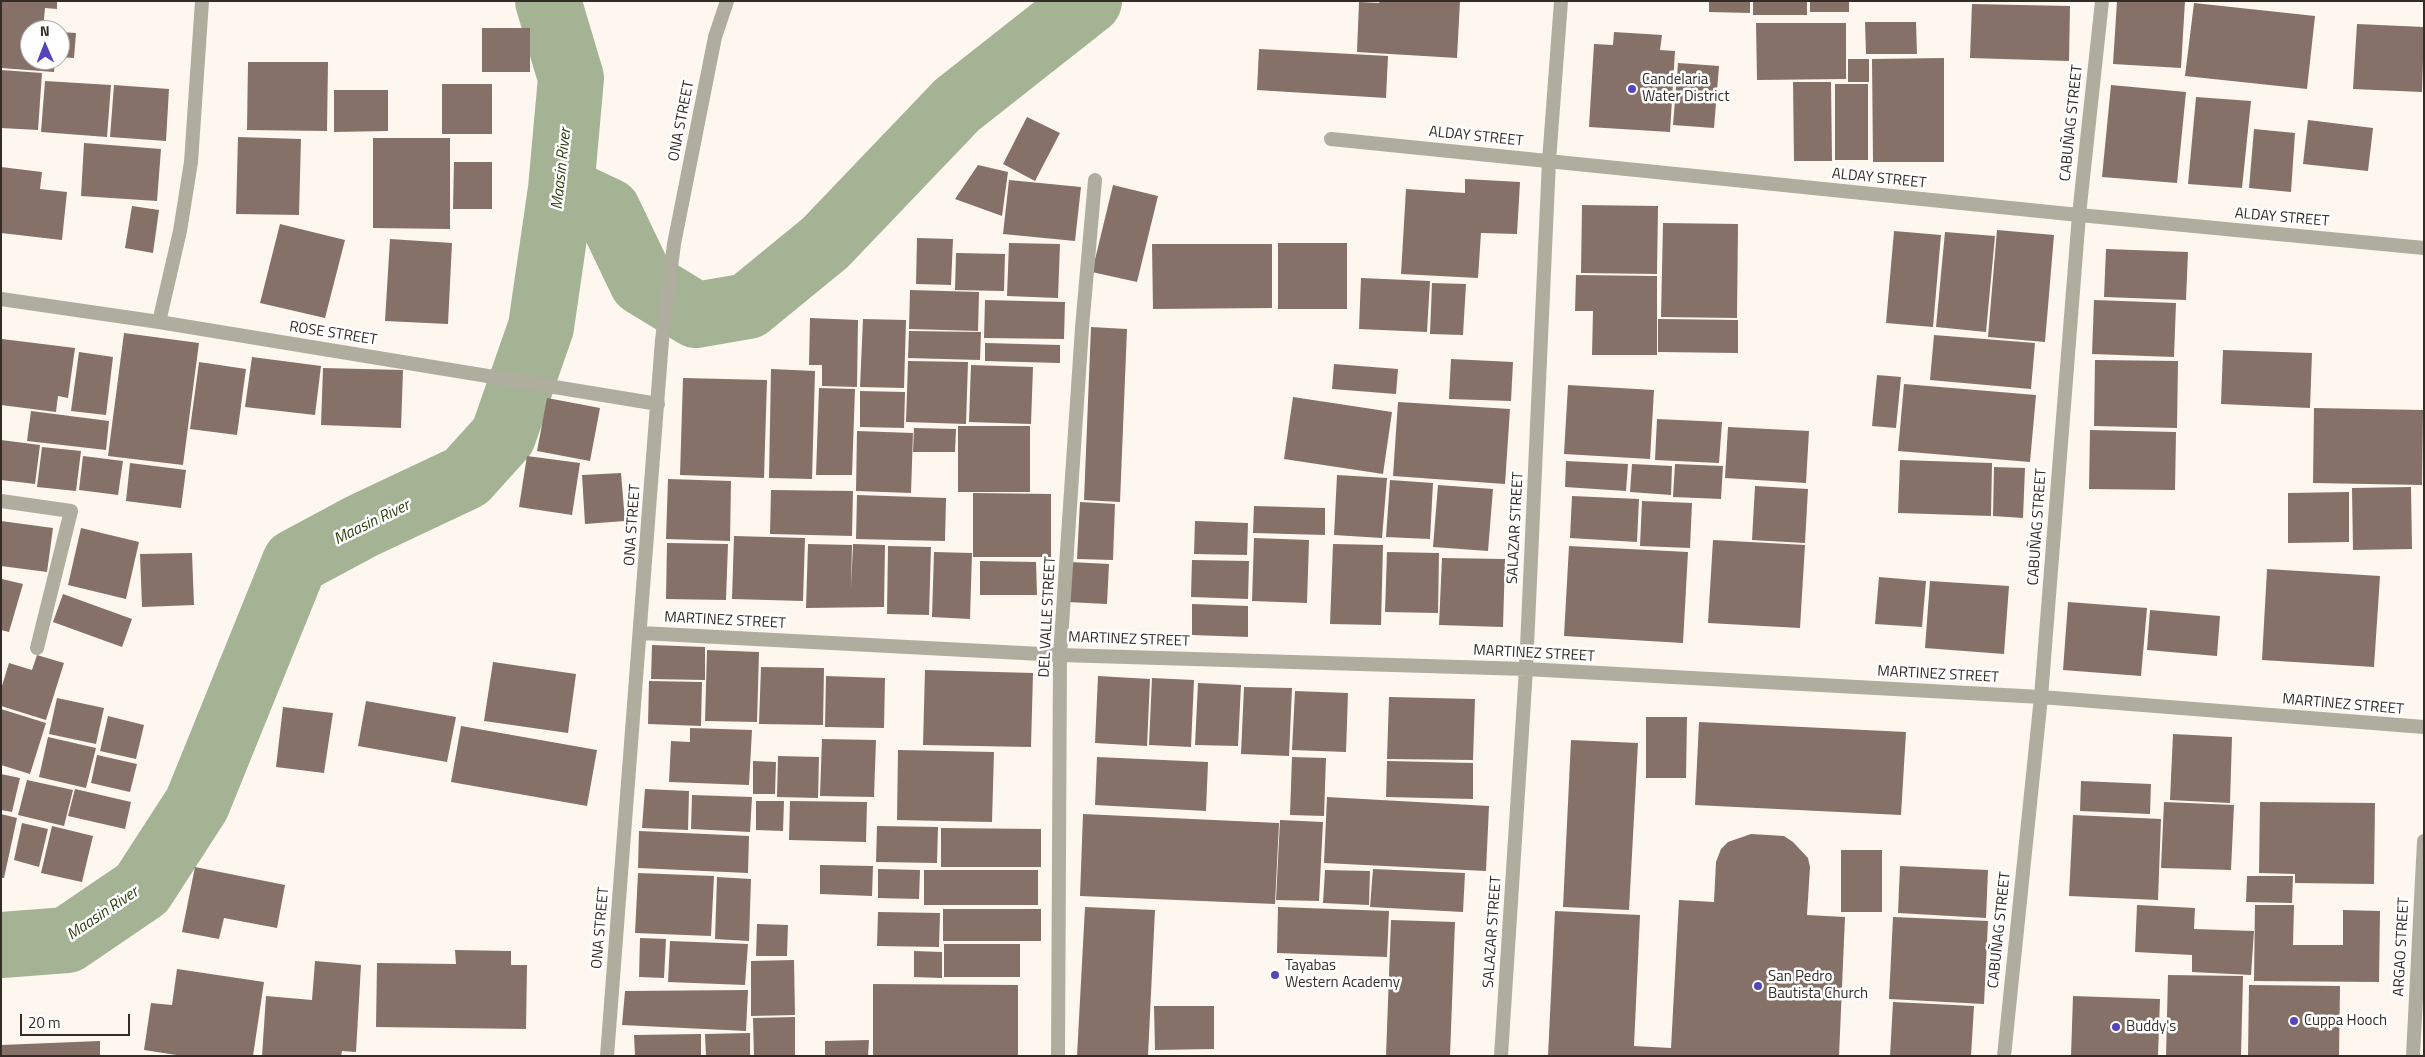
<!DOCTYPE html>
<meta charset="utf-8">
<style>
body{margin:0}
#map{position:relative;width:2425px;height:1057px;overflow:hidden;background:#fef7f0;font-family:"Titillium Web",sans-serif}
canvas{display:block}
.frame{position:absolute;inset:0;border:2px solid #342d27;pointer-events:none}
.north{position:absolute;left:20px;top:20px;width:50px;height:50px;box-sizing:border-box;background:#fff;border:1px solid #aeaba9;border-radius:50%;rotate:359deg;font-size:14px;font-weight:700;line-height:20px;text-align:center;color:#342d27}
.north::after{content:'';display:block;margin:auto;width:18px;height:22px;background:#5345bc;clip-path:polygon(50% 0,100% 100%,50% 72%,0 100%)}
.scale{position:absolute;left:20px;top:1014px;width:110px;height:22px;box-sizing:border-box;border:2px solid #342d27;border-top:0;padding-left:6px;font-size:15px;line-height:18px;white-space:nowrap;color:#342d27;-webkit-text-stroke:4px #fff;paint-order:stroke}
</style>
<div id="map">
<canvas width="2425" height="1057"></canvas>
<div class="frame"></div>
<div class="north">N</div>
<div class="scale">20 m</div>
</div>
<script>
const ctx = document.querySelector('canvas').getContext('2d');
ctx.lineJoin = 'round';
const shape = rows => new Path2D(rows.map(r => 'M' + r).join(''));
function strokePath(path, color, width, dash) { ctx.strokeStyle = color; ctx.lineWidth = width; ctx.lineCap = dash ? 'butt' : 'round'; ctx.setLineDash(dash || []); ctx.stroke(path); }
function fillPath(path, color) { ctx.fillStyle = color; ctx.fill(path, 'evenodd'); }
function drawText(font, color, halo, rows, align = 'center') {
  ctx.font = font + ' "Titillium Web",sans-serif'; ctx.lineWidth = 5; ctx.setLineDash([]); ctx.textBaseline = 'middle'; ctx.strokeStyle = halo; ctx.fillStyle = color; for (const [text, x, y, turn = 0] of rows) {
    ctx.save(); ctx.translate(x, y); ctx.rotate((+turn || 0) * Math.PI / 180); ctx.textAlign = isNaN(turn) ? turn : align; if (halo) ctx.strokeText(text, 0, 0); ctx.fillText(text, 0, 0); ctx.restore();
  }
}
const river = shape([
 [561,189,608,211,642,282,696,315,748,306,825,243,957,105,1089,1],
 [1,945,67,940,142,889,197,804,295,562,362,526,466,477,503,436,541,327,561,189,571,78,548,1]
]);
const building = shape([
 [1,1,57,1,57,9,45,8,43,30,30,30,30,60,55,60,54,72,1,68],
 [1380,1,1460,1,1457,58,1357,52,1359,2,1379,3],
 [1709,1,1750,1,1750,13,1709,12],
 [1753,1,1807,1,1807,15,1753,15],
 [1810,1,1849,1,1849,12,1810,12],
 [2117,1,2185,1,2181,68,2113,64],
 [2194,3,2315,16,2307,89,2185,76],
 [1972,4,2070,6,2069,61,1970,58],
 [1865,22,1916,22,1917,54,1866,54],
 [1756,23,1846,23,1846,79,1757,80],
 [2357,24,2424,27,2422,92,2353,89],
 [482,28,530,28,530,72,482,72],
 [60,32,76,33,74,58,60,57],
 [1614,32,1662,35,1660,50,1675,51,1670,132,1589,127,1594,44,1613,45],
 [1259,49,1388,56,1386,98,1257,90],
 [1944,58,1944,162,1873,162,1872,59],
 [1848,59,1869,59,1869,82,1848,82],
 [248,62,328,62,327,131,247,130],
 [1678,63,1719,66,1714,128,1673,125],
 [1,70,42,73,38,130,1,128],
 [45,81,111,85,107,137,41,132],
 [1793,82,1831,82,1832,161,1794,161],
 [442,84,492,84,492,134,442,134],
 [1835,84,1868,84,1868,160,1835,160],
 [114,85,169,89,166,141,110,137],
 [2111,85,2186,92,2177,183,2102,177],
 [334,90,388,90,388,131,334,132],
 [2196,97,2251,101,2242,188,2188,184],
 [1027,117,1060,133,1035,181,1003,164],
 [2308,120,2373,128,2368,171,2303,164],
 [2254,129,2295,133,2291,192,2249,188],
 [238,137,301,139,299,215,236,214],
 [373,138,450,138,450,229,373,228],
 [84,143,161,149,157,201,81,196],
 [454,162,492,162,492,209,453,209],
 [978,165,1008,172,1002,216,955,199],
 [1,167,42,172,40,189,67,192,62,240,1,233],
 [1465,179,1520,182,1517,234,1481,233,1478,278,1401,274,1406,189,1465,193],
 [1009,180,1081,187,1075,241,1003,234],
 [1113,185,1158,196,1137,282,1092,272],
 [1582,205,1658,206,1657,274,1581,273],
 [132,206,159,210,153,253,125,248],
 [1663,223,1738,224,1737,318,1661,317],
 [280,224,345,240,325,318,260,303],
 [1997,230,2054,235,2045,342,1988,337],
 [1894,231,1941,235,1933,327,1886,323],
 [1945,232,1995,236,1986,332,1936,327],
 [917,238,953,239,951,285,916,284],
 [390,239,452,243,448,324,385,321],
 [1009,243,1060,244,1058,298,1007,296],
 [1278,243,1347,243,1347,309,1278,309],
 [1152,244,1272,244,1272,308,1153,309],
 [2106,249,2188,252,2186,300,2104,297],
 [956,253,1005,254,1004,291,955,290],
 [1576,275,1657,276,1657,355,1592,355,1593,311,1575,311],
 [1361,278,1430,281,1427,332,1359,329],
 [1432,283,1466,284,1463,335,1430,334],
 [910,290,979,292,978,331,909,329],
 [985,300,1065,302,1064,339,984,338],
 [2094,300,2176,303,2174,357,2092,354],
 [810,318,858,320,857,387,822,386,822,365,809,365],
 [863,319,906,320,904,388,860,387],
 [1658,319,1738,320,1738,353,1658,352],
 [1091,327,1127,329,1120,502,1084,500],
 [909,331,981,332,980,360,908,358],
 [124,333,199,343,183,465,108,456],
 [1934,335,2035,343,2031,389,1930,380],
 [2,339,75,348,68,398,58,396,56,412,1,405],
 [985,343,1060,345,1060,363,985,361],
 [2223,350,2312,353,2310,408,2221,404],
 [79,352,113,357,106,415,71,411],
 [252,357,321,366,315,415,245,407],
 [1451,359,1513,362,1511,401,1449,399],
 [2095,360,2178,361,2177,428,2094,426],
 [908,361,968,362,966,424,906,422],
 [199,362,246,369,237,435,190,429],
 [1334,364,1398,369,1396,394,1332,389],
 [971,365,1033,367,1031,424,969,422],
 [323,368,403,370,401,428,321,425],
 [771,369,815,371,812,479,769,478],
 [1877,375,1901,377,1896,428,1872,426],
 [683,378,767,380,764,478,680,475],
 [1904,384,2036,395,2030,462,1898,451],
 [1568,385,1654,390,1650,459,1564,454],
 [819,388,855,389,852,475,816,475],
 [860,391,905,392,904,428,860,427],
 [1293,397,1392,412,1383,474,1284,459],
 [547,398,600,408,590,461,537,451],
 [1398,402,1510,409,1505,484,1393,476],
 [2314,408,2423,410,2422,485,2313,483],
 [31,411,109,421,106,450,27,441],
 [1657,419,1722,422,1719,463,1655,460],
 [958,426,1030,426,1030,492,958,492],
 [1728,427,1809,431,1806,483,1725,478],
 [914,428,956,429,955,452,913,452],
 [2090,430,2176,432,2175,490,2089,489],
 [857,431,913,433,911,493,856,491],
 [1,440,40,445,35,484,1,480],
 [42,447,81,451,76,491,37,487],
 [83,456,123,461,118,495,79,490],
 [527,456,580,463,572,515,519,507],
 [1900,460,1992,463,1991,516,1898,513],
 [1566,461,1628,464,1626,491,1565,487],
 [130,463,186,470,181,508,126,501],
 [1632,464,1672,466,1671,495,1630,492],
 [1675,464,1723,466,1721,499,1673,497],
 [1994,467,2025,468,2023,518,1993,516],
 [621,473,625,521,585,524,582,475],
 [1337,475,1387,478,1382,538,1334,535],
 [668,479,731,481,730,541,666,539],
 [1390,480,1433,483,1430,539,1386,537],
 [1438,485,1493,489,1488,551,1433,547],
 [1755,486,1808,489,1805,543,1752,540],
 [2411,487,2412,549,2353,550,2352,488],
 [771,490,853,491,852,536,770,534],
 [2349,492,2349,542,2288,543,2288,493],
 [973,493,1051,494,1051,557,973,557],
 [857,495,946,498,945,541,856,539],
 [1572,496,1639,499,1637,542,1570,538],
 [1642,501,1692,503,1690,548,1640,546],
 [1080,502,1115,504,1113,560,1077,559],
 [1254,506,1325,508,1325,535,1253,533],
 [1,521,53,528,47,572,1,566],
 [1195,521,1248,523,1247,555,1194,554],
 [81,528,139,542,126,599,68,585],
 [734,536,805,538,803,601,732,599],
 [1254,538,1309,540,1307,603,1252,601],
 [1713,540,1805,545,1800,628,1708,623],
 [667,543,728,544,726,600,666,599],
 [808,544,852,545,851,589,853,544,885,545,884,607,806,608],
 [1333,544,1383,545,1381,625,1330,624],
 [888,546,931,547,929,615,887,614],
 [1569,546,1688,552,1683,643,1564,636],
 [934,552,972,553,970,619,932,617],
 [1387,552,1439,553,1438,613,1385,612],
 [192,553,194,605,142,607,140,554],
 [1442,558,1505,559,1503,627,1439,625],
 [1192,560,1249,561,1248,599,1191,597],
 [980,561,1036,562,1037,595,980,595],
 [1070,562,1109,564,1107,604,1067,602],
 [2267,569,2380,576,2374,667,2262,660],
 [1879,577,1926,581,1922,627,1875,624],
 [2,579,23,584,9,632,1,630],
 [1930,581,2009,586,2004,654,1925,648],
 [63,594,132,619,122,647,53,622],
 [2068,602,2147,608,2141,676,2063,670],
 [1192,604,1248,606,1248,637,1192,635],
 [2150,610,2220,616,2217,656,2147,650],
 [652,645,705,647,705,680,651,679],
 [707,650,759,652,757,722,705,721],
 [37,655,64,663,46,720,1,706,1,689,9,663,32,670],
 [493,662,576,674,568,733,484,721],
 [761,667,824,668,823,725,759,724],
 [925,670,1033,673,1031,747,923,745],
 [826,676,885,678,884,728,825,727],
 [1098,676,1150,679,1147,746,1095,743],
 [1152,678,1194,680,1191,747,1149,745],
 [649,681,702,682,701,726,648,724],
 [1198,683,1241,685,1238,746,1195,745],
 [1244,687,1292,688,1289,756,1241,754],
 [1295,691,1348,693,1346,752,1292,750],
 [1389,697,1475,699,1473,760,1387,759],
 [57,698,104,708,96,744,49,734],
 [366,701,456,717,447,762,358,746],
 [283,707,333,713,324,773,276,767],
 [1,709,46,723,30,774,1,765],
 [108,716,144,725,136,759,100,751],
 [1646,717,1687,717,1686,778,1646,778],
 [1699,722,1906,732,1901,815,1695,805],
 [461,726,597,750,587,806,451,782],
 [690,728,752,730,749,785,669,782,671,741,690,742],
 [2173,734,2232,737,2230,803,2170,800],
 [48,737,96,748,86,788,39,777],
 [822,739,876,740,874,797,820,796],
 [1571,740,1638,743,1629,910,1563,907],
 [898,750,994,752,992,822,897,820],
 [97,755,137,764,130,792,91,783],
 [778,756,819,757,818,798,777,797],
 [1097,757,1208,762,1206,811,1095,805],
 [1292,757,1326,758,1324,816,1290,815],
 [753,761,776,762,775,794,753,794],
 [1387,761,1473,763,1473,799,1386,797],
 [1,774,20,778,12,812,1,810],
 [27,780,73,790,64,826,18,815],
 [2081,781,2151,784,2150,814,2080,811],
 [75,789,131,802,125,829,68,816],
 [645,789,689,791,688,830,642,828],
 [692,795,752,797,750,832,691,829],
 [1327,797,1489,806,1486,871,1324,863],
 [756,801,784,801,783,831,756,830],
 [790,801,867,802,866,842,789,840],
 [2164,802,2234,805,2231,870,2161,868],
 [2260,802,2375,803,2374,884,2295,883,2295,874,2259,873],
 [1,814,17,818,4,878,1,878],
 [1083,814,1279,823,1275,904,1080,896],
 [2073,815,2161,819,2158,900,2069,896],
 [1280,820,1323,822,1319,901,1276,900],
 [22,823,48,829,39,867,14,860],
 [52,826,93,836,82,882,41,873],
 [877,826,938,827,937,863,876,862],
 [941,828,1041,829,1041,867,941,867],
 [639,831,749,836,748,873,638,868],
 [1751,834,1784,836,1793,842,1808,858,1810,867,1807,915,1845,917,1839,1056,1548,1056,1555,911,1640,915,1634,1046,1671,1048,1679,900,1714,902,1716,862,1721,849,1728,842],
 [1841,850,1882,850,1882,912,1841,912],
 [820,865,873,866,872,896,820,894],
 [1900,866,1988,870,1986,918,1898,913],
 [195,867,285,885,277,928,224,918,219,939,182,932],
 [878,869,920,870,919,899,878,898],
 [1373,869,1465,873,1463,912,1370,907],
 [924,870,1038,870,1038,905,924,905],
 [1325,870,1370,871,1369,905,1323,903],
 [638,873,714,876,711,936,635,933],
 [2247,876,2293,876,2292,903,2246,902],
 [717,877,751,879,749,941,715,939],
 [2137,905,2195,908,2194,929,2254,931,2251,975,2192,972,2192,955,2135,952],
 [2255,905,2294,905,2293,945,2343,945,2343,910,2380,911,2379,982,2254,981],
 [1085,907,1155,910,1148,1056,1077,1056],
 [1278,907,1389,911,1387,957,1277,953],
 [943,909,1041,909,1041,941,943,941],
 [878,912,940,913,939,947,877,946],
 [1893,917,1988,921,1984,1004,1889,999],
 [1391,920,1455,922,1450,1056,1386,1056],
 [757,924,788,925,787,956,756,956],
 [640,938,666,939,664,978,639,977],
 [670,941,748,944,745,985,668,982],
 [944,944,1020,944,1020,977,944,977],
 [455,950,511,951,511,965,527,965,526,1029,376,1027,377,963,456,964],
 [914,951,942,952,942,978,914,977],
 [794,960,795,1015,751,1016,751,961],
 [315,961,361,965,356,1052,342,1051,341,1056,262,1056,266,996,312,1000],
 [177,969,264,982,253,1056,183,1056,144,1050,151,1003,172,1005],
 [2168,975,2243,976,2241,1056,2166,1056],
 [873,984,1018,985,1018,1056,873,1056],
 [2249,985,2340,986,2339,1056,2248,1056],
 [748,990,746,1031,622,1025,625,991],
 [2073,996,2160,999,2158,1056,2071,1056],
 [1893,1002,1974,1006,1971,1056,1890,1056],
 [1154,1006,1214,1006,1214,1049,1155,1050],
 [795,1017,795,1056,754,1056,753,1018],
 [750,1033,750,1056,706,1056,705,1034],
 [701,1034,701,1056,635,1056,634,1035],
 [869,1040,868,1056,825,1056,825,1041],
 [100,1041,100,1056,1,1056,1,1045]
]);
const minor = shape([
 [1331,139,2079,215,2424,248],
 [1,299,159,322,658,404],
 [159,322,180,231,191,162,202,1],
 [1,501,71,511,37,648],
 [641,633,1060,655,1526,669,2041,697,2424,727],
 [607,1056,662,340,674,244,715,37,727,1],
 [1058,1056,1060,655,1082,328,1095,180],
 [1501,1056,1526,669,1549,161,1561,1],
 [2004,1056,2041,697,2079,215,2102,1],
 [2413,1056,2424,841]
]);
const markers = [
 [1632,89,5,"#5345bc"],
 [1275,975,5,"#5345bc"],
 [1758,986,5,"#5345bc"],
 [2294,1021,5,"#5345bc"],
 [2116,1027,5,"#5345bc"]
];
const poiNames = [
 ["Candelaria",1642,80],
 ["Water District",1642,97],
 ["Tayabas",1285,966],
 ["Western Academy",1285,983],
 ["San Pedro",1768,977],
 ["Bautista Church",1768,994],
 ["Cuppa Hooch",2304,1021],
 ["Buddy's",2126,1027]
];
const streetNames = [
 ["ONA STREET",682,121,-79],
 ["CABUÑAG STREET",2072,123,-84],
 ["ALDAY STREET",1476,137,6],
 ["ALDAY STREET",1879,179,6],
 ["ALDAY STREET",2282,218,5],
 ["ROSE STREET",333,334,9],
 ["ONA STREET",633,525,-86],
 ["CABUÑAG STREET",2038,527,-86],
 ["SALAZAR STREET",1516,528,-87],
 ["DEL VALLE STREET",1048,617,-87],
 ["MARTINEZ STREET",725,621,3],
 ["MARTINEZ STREET",1129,640,2],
 ["MARTINEZ STREET",1534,654,3],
 ["MARTINEZ STREET",1938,675,3],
 ["MARTINEZ STREET",2343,705,5],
 ["ONA STREET",601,928,-85],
 ["CABUÑAG STREET",2000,930,-84],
 ["SALAZAR STREET",1493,932,-86],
 ["ARGAO STREET",2402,947,-87]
];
const waterNames = [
 ["Maasin River",562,169,-84],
 ["Maasin River",372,523,-26],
 ["Maasin River",103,914,-34]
];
strokePath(river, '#a4b394', 66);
fillPath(building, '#867169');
strokePath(minor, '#afad9d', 14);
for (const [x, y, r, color] of markers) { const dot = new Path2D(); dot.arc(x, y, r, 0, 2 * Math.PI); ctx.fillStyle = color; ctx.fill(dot); strokePath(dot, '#fff', 2); }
drawText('15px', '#342d27', '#fff', poiNames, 'left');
drawText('15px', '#342d27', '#fff', streetNames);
drawText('italic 16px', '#2e4110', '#fff', waterNames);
</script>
